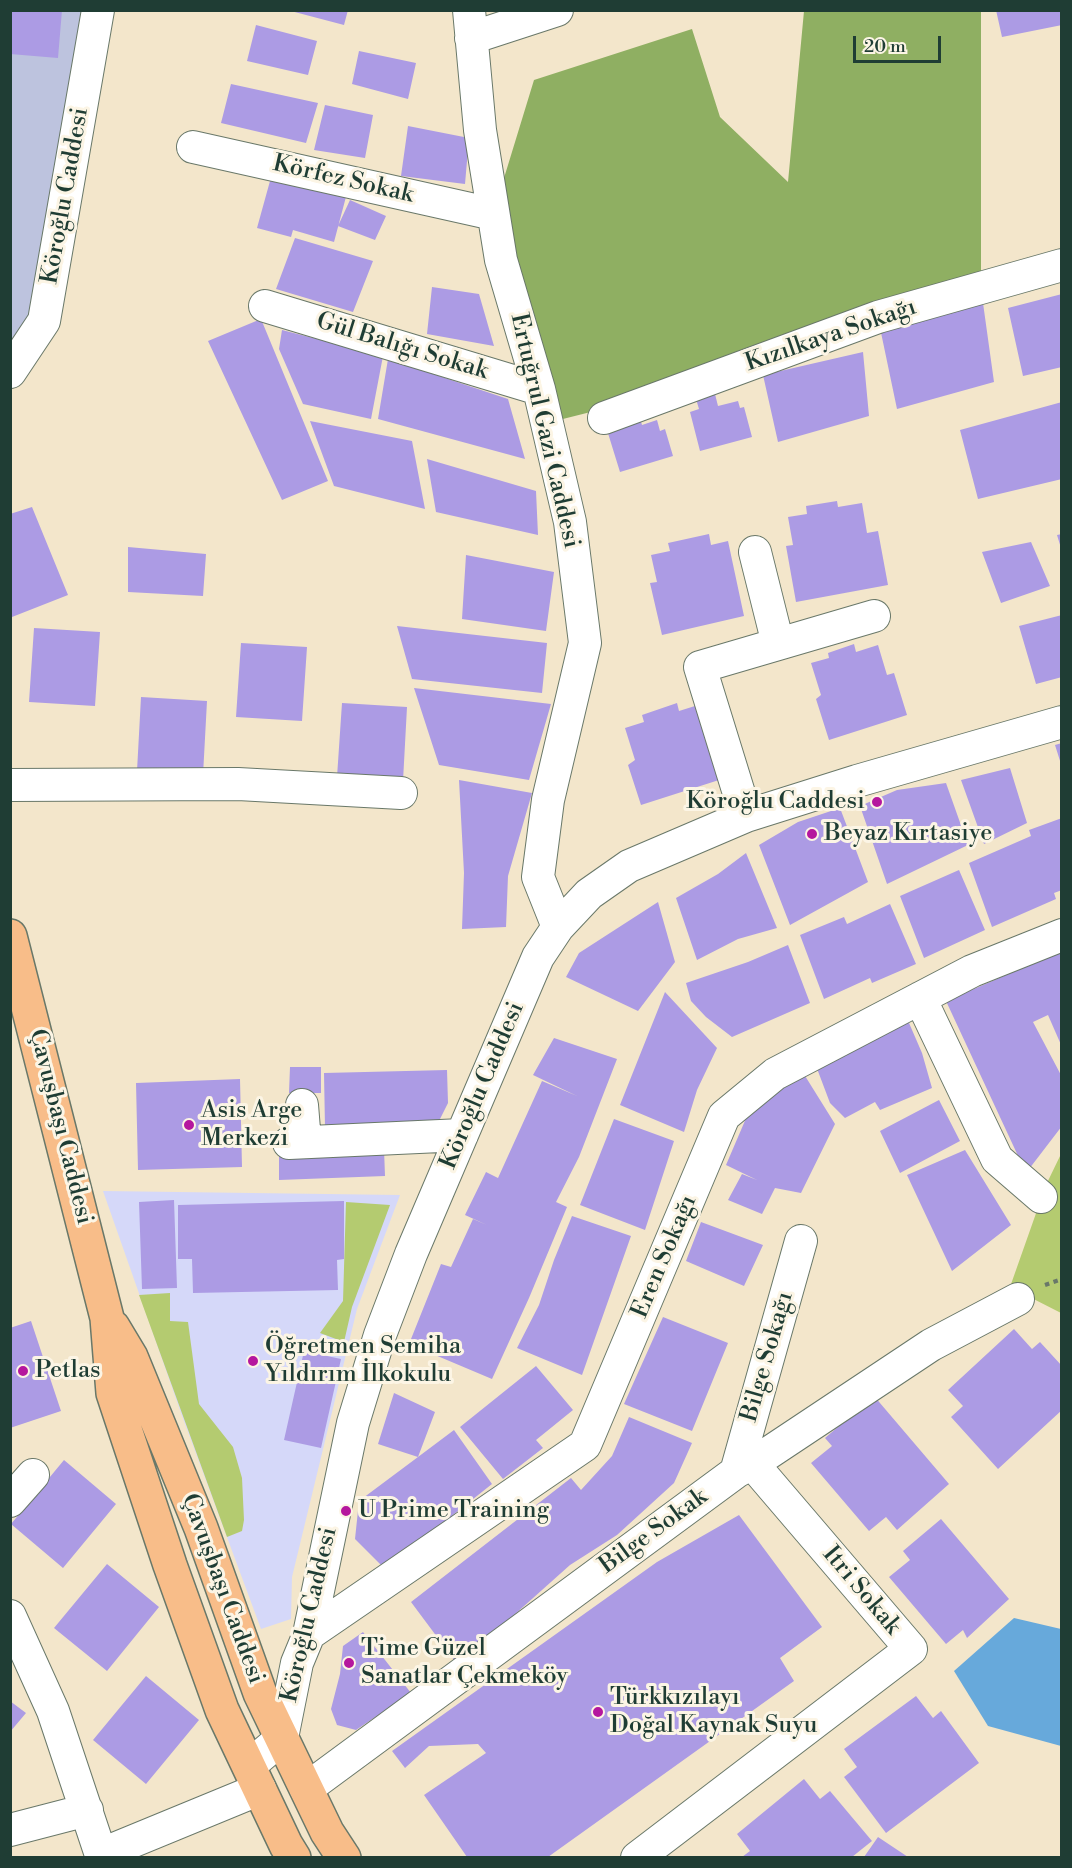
<!DOCTYPE html>
<meta charset="utf-8">
<style>
body{margin:0}
#map{position:relative;width:1072px;height:1868px;overflow:hidden;background:#f3e6cb;font-family:"Libre Bodoni",serif}
canvas{display:block}
.frame{position:absolute;inset:0;border:12px solid #1f3d34;pointer-events:none}
.scale{position:absolute;left:853px;top:36px;width:88px;height:27px;box-sizing:border-box;border:3px solid #1f3d34;border-top:0;padding-left:8px;font-size:18px;line-height:21px;white-space:nowrap;color:#1f3d34;-webkit-text-stroke:4px #fcf5e5;paint-order:stroke}
</style>
<div id="map">
<canvas width="1072" height="1868"></canvas>
<div class="frame"></div>
<div class="scale">20 m</div>
</div>
<script>
const ctx = document.querySelector('canvas').getContext('2d');
ctx.lineJoin = 'round';
function fillPath(path, color) { ctx.fillStyle = color; ctx.fill(path, 'evenodd'); }
const shape = rows => new Path2D(rows.map(r => 'M' + r).join(''));
function strokePath(path, color, width, dash) { ctx.strokeStyle = color; ctx.lineWidth = width; ctx.lineCap = dash ? 'butt' : 'round'; ctx.setLineDash(dash || []); ctx.stroke(path); }
function drawText(font, color, halo, rows, align = 'center') {
  ctx.font = font + ' "Libre Bodoni",serif'; ctx.lineWidth = 6; ctx.setLineDash([]); ctx.textBaseline = 'middle'; ctx.strokeStyle = halo; ctx.fillStyle = color; for (const [text, x, y, turn = 0] of rows) {
    ctx.save(); ctx.translate(x, y); ctx.rotate((+turn || 0) * Math.PI / 180); ctx.textAlign = isNaN(turn) ? turn : align; if (halo) ctx.strokeText(text, 0, 0); ctx.fillText(text, 0, 0); ctx.restore();
  }
}
const built = shape([
 [103,1191,400,1195,357,1309,292,1577,291,1619,261,1629,181,1413]
]);
const industrial = shape([
 [11,11,98,11,44,321,11,372]
]);
const green = shape([
 [1061,1154,1061,1313,1010,1287,1046,1185],
 [346,1202,390,1205,352,1307,344,1342,320,1333,343,1301],
 [170,1293,170,1321,188,1322,199,1404,233,1447,242,1478,244,1520,242,1531,227,1537,139,1295]
]);
const forest = shape([
 [804,11,981,11,981,278,666,393,547,423,493,214,534,80,692,29,720,117,788,182]
]);
const water = shape([
 [1014,1618,1061,1629,1061,1746,988,1726,954,1671]
]);
const building = shape([
 [10,10,62,10,58,58,10,54],
 [287,10,348,10,344,25],
 [996,10,1062,10,1062,25,1002,37],
 [256,25,317,41,308,75,247,61],
 [359,51,416,63,408,99,352,84],
 [231,84,318,103,306,143,221,123],
 [325,105,373,115,365,158,314,150],
 [408,126,469,138,465,184,401,176],
 [305,180,347,193,334,242,293,230,291,237,257,228,270,181,303,188],
 [350,200,386,216,375,240,338,226],
 [295,238,373,261,353,312,276,289],
 [432,287,479,294,494,346,427,334],
 [1062,294,1062,367,1023,376,1008,308],
 [983,303,994,382,897,409,879,323],
 [261,319,328,481,282,500,208,341],
 [282,330,383,356,371,419,303,404,279,349],
 [863,352,869,416,778,442,763,375],
 [388,359,508,399,525,459,378,419],
 [715,394,718,406,738,401,740,408,744,407,752,437,700,451,690,412,699,409,696,399],
 [1062,402,1062,479,978,499,960,430],
 [638,412,642,425,657,420,660,431,665,429,673,456,620,472,607,430],
 [310,421,412,441,425,509,334,486],
 [427,459,536,491,538,535,436,512],
 [837,501,838,507,862,503,867,533,878,531,888,585,796,602,786,546,793,545,788,517,807,514,806,506],
 [32,507,68,595,12,617,10,514],
 [709,534,711,545,728,541,744,616,662,635,650,583,657,582,651,555,670,551,668,543],
 [1062,534,1062,548,1061,548,1057,535],
 [1031,542,1050,586,1001,603,982,552],
 [128,547,206,554,203,596,128,592],
 [466,555,554,572,546,631,462,619],
 [1062,615,1062,677,1036,684,1019,626],
 [397,626,547,643,542,693,412,679],
 [34,628,100,632,95,706,29,702],
 [241,643,307,647,302,721,236,717],
 [854,644,856,652,878,645,887,675,894,673,907,715,829,740,816,699,821,695,811,663,829,658,828,653],
 [414,688,551,704,529,780,439,765],
 [141,697,207,701,203,775,137,771],
 [342,703,407,707,403,781,337,777],
 [677,703,679,711,695,706,719,780,641,805,628,765,635,760,625,728,644,722,642,715],
 [1062,743,1062,764,1061,764,1055,745],
 [1010,768,1027,823,984,844,961,780],
 [459,780,532,793,508,876,506,927,462,929,464,873],
 [946,783,968,845,887,884,860,806,897,790],
 [840,808,868,882,790,925,759,845,798,822],
 [1062,818,1062,890,1054,893,1056,899,992,927,969,863,1031,836,1029,830],
 [746,853,777,928,738,939,697,960,676,898,718,874],
 [959,870,985,930,924,958,900,896],
 [658,902,675,962,638,1011,566,977,579,953],
 [890,904,916,964,872,983,870,978,824,999,800,935,844,917,847,924],
 [788,945,810,1003,732,1037,706,1017,691,1001,686,983,748,962],
 [1062,951,1062,1047,1048,1015,1033,1022,1062,1077,1062,1126,1026,1173,946,1001],
 [665,992,717,1048,697,1090,684,1132,620,1105],
 [906,1016,922,1053,932,1088,880,1110,875,1102,845,1118,830,1103,813,1058],
 [554,1038,617,1059,579,1157,556,1202,567,1207,529,1298,492,1379,409,1344,441,1264,451,1267,473,1219,487,1225,465,1215,486,1172,498,1178,542,1081,577,1096,533,1075],
 [797,1063,835,1124,801,1193,775,1188,762,1214,728,1200,742,1174,757,1180,726,1165,747,1116],
 [290,1067,321,1067,321,1093,289,1093],
 [447,1070,448,1103,437,1125,325,1127,324,1073],
 [240,1079,242,1167,138,1170,136,1083],
 [939,1100,960,1141,900,1173,880,1131],
 [614,1119,674,1141,645,1230,580,1205],
 [384,1149,385,1176,279,1180,279,1153],
 [965,1150,1011,1225,952,1271,907,1175],
 [174,1200,177,1288,142,1289,139,1202],
 [344,1201,344,1259,337,1260,338,1290,193,1293,192,1259,178,1259,178,1205],
 [572,1216,631,1236,582,1375,517,1348,539,1305,554,1260],
 [701,1222,763,1245,744,1286,686,1261],
 [663,1317,728,1343,692,1431,624,1404],
 [31,1321,61,1411,10,1428,10,1328],
 [1014,1329,1032,1349,1040,1342,1062,1366,1062,1410,998,1469,951,1417,963,1406,948,1390],
 [304,1351,341,1359,321,1448,284,1440],
 [536,1366,573,1410,536,1440,543,1448,503,1479,460,1427],
 [394,1393,435,1412,418,1457,454,1430,492,1484,385,1569,355,1539,359,1501,418,1457,378,1444],
 [874,1396,949,1484,897,1530,886,1517,869,1531,811,1463,832,1446,825,1438],
 [629,1417,692,1443,674,1483,617,1535,570,1565,495,1632,455,1661,411,1602,571,1478,581,1490,612,1456],
 [64,1460,116,1504,63,1568,11,1524],
 [739,1515,822,1627,780,1658,794,1681,548,1857,467,1857,424,1795,486,1753,478,1744,429,1746,405,1768,392,1751,657,1562],
 [941,1519,1009,1599,967,1638,963,1630,946,1644,889,1577,910,1560,903,1551],
 [107,1564,159,1607,107,1671,54,1628],
 [363,1632,411,1693,356,1730,337,1725,331,1709,340,1674,343,1646],
 [146,1676,199,1720,146,1784,93,1740],
 [916,1696,933,1718,941,1711,979,1763,886,1833,844,1777,857,1767,844,1749],
 [10,1701,26,1713,10,1732],
 [804,1779,820,1799,830,1791,872,1841,852,1857,742,1857,750,1851,737,1834],
 [878,1837,908,1857,864,1857]
]);
const path = shape([
 [1045,1285,1062,1279]
]);
const minor = shape([
 [469,10,480,130,501,260,539,389,570,522,585,643,548,800,538,877,558,927],
 [471,38,557,10],
 [193,147,493,214],
 [265,306,539,389],
 [10,372,44,321,98,10],
 [604,418,878,317,1062,265],
 [755,552,778,644],
 [10,785,238,784,401,793],
 [746,816,700,667,874,616],
 [920,998,997,1159,1041,1197],
 [302,1105,305,1142],
 [289,1143,462,1135],
 [736,1472,801,1241],
 [10,1501,33,1475],
 [10,1616,53,1711,102,1858],
 [309,1634,585,1445,724,1116,775,1074,972,971,1062,935],
 [249,1766,282,1738,297,1663,309,1634,353,1423,380,1335,411,1254,538,957,558,927,589,894,629,866,746,816,857,781,1062,722],
 [306,1789,736,1472,761,1458,931,1345,1018,1299],
 [10,1830,87,1810],
 [102,1854,260,1789],
 [637,1858,911,1649,752,1463]
]);
const major = shape([
 [10,936,107,1318,113,1393,170,1565,222,1710,286,1845,294,1858],
 [113,1327,131,1357,201,1528,260,1693,327,1832,344,1858]
]);
const markers = [
 [877,802,6,"#b5179e"],
 [812,834,6,"#b5179e"],
 [189,1125,6,"#b5179e"],
 [253,1361,6,"#b5179e"],
 [23,1371,6,"#b5179e"],
 [346,1511,6,"#b5179e"],
 [349,1663,6,"#b5179e"],
 [598,1712,6,"#b5179e"]
];
const streetNames = [
 ["Körfez Sokak",343,180,13],
 ["Köroğlu Caddesi",66,196,-80],
 ["Kızılkaya Sokağı",831,336,-19],
 ["Gül Balığı Sokak",402,347,17],
 ["Ertuğrul Gazi Caddesi",544,431,77],
 ["Köroğlu Caddesi",483,1086,-67],
 ["Çavuşbaşı Caddesi",60,1127,76],
 ["Eren Sokağı",665,1257,-67],
 ["Bilge Sokağı",768,1357,-74],
 ["Bilge Sokak",654,1532,-36],
 ["Çavuşbaşı Caddesi",222,1589,70],
 ["Itri Sokak",861,1591,50],
 ["Köroğlu Caddesi",310,1615,-77]
];
const poiNames = [
 ["Köroğlu Caddesi",865,802,"right"],
 ["Beyaz Kırtasiye",824,834],
 ["Asis Arge",201,1111],
 ["Merkezi",201,1139],
 ["Öğretmen Semiha",265,1347],
 ["Yıldırım İlkokulu",265,1375],
 ["Petlas",35,1371],
 ["U Prime Training",358,1511],
 ["Time Güzel",361,1649],
 ["Sanatlar Çekmeköy",361,1677],
 ["Türkkızılayı",610,1698],
 ["Doğal Kaynak Suyu",610,1726]
];
fillPath(built, '#d5d8f9');
fillPath(industrial, '#bdc3de');
fillPath(green, '#b4cb70');
fillPath(forest, '#8faf62');
fillPath(water, '#67a9db');
fillPath(building, '#ac9be4');
strokePath(minor, '#697869', 34);
strokePath(major, '#697869', 36);
strokePath(path, '#697869', 4, [4.5, 4.5]);
strokePath(minor, '#fff', 32);
strokePath(major, '#f8bd89', 33);
for (const [x, y, r, color] of markers) { const dot = new Path2D(); dot.arc(x, y, r, 0, 2 * Math.PI); ctx.fillStyle = color; ctx.fill(dot); strokePath(dot, '#fcf5e5', 2); }
drawText('24px', '#1f3d34', '#fcf5e5', streetNames);
drawText('24px', '#1f3d34', '#fcf5e5', poiNames, 'left');
</script>
